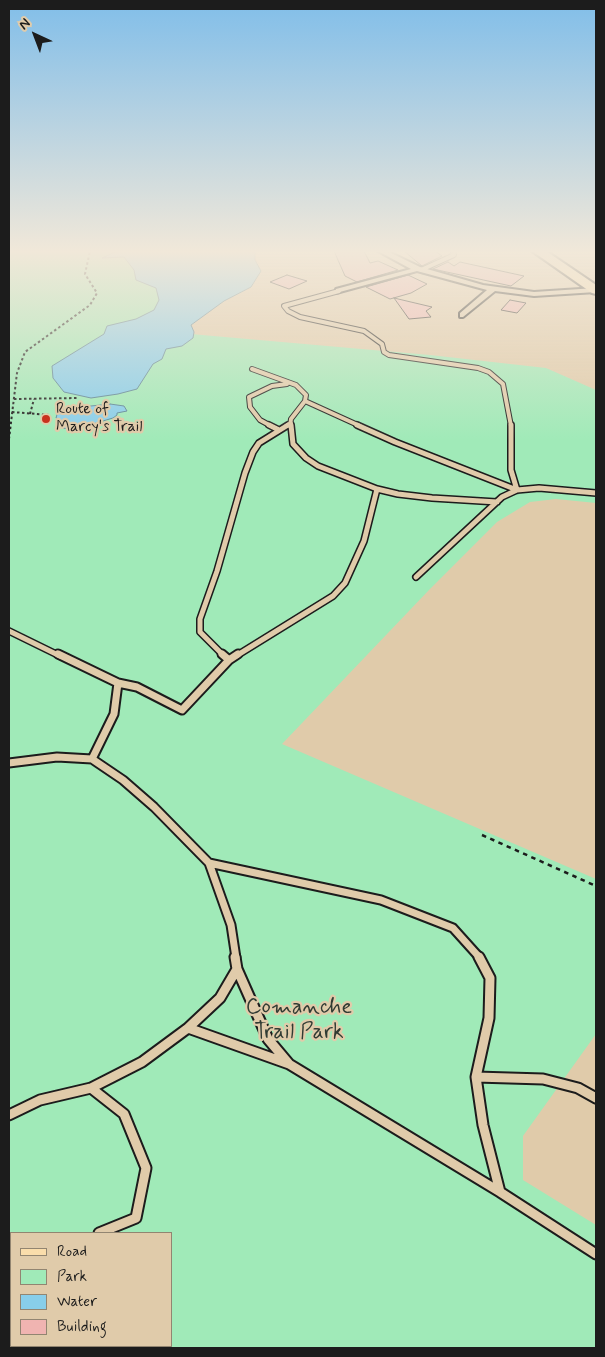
<!DOCTYPE html>
<style>
body{margin:0}
#map{position:relative;width:605px;height:1357px;overflow:hidden;background:#e0cbaa;font-family:Mynerve,sans-serif}
canvas{display:block}
.frame{position:absolute;inset:0;border:10px solid #1c1c1c;pointer-events:none}
.legend{position:absolute;left:10px;top:1232px;width:162px;height:115px;box-sizing:border-box;background:#e0cbaa;border:1px solid #928571;margin:0;padding:6px 9px;list-style:none;font-size:15px;color:#1c1c1c}
.legend li{display:flex;align-items:center;gap:10px;height:25px}
.legend b{width:25px;border:1px solid #928571}
.north{position:absolute;left:10px;top:10px;width:50px;height:50px;-webkit-text-stroke:4px #e0cbaa;paint-order:stroke;rotate:317deg;font-size:14px;font-weight:700;line-height:20px;text-align:center;color:#1c1c1c}
.north::after{content:'';display:block;margin:auto;width:18px;height:22px;background:#1c1c1c;clip-path:polygon(50% 0,100% 100%,50% 72%,0 100%)}
</style>
<div id="map">
<canvas width="605" height="1357"></canvas>
<div class="frame"></div>
<ul class="legend">
<li><b style="height:6px;background:#faddab"></b>Road</li>
<li><b style="height:14px;background:#a0eab8"></b>Park</li>
<li><b style="height:14px;background:#88ceea"></b>Water</li>
<li><b style="height:14px;background:#f0b4b1"></b>Building</li>
</ul>
<div class="north">N</div>
</div>
<script>
const ctx = document.querySelector('canvas').getContext('2d');
ctx.lineJoin = 'round';
function fillPath(path, color) { ctx.fillStyle = color; ctx.fill(path, 'evenodd'); }
const shape = rows => new Path2D(rows.map(r => 'M' + r).join(''));
function strokePath(path, color, width, dash) { ctx.strokeStyle = color; ctx.lineWidth = width; ctx.lineCap = dash ? 'butt' : 'round'; ctx.setLineDash(dash || []); ctx.stroke(path); }
function drawText(font, color, halo, rows, align = 'center') {
  ctx.font = font + ' Mynerve,sans-serif'; ctx.lineWidth = 4.5; ctx.setLineDash([]); ctx.textBaseline = 'middle'; ctx.strokeStyle = halo; ctx.fillStyle = color; for (const [text, x, y, turn = 0] of rows) {
    ctx.save(); ctx.translate(x, y); ctx.rotate((+turn || 0) * Math.PI / 180); ctx.textAlign = isNaN(turn) ? turn : align; if (halo) ctx.strokeText(text, 0, 0); ctx.fillText(text, 0, 0); ctx.restore();
  }
}
const green = shape([
 [9,251,149,251,175,294,168,332,430,355,546,368,596,390,596,503,556,499,530,502,497,522,429,590,282,744,596,879,596,1034,523,1136,523,1180,596,1225,596,1348,9,1348],
 [11,1233,171,1233,171,1346,11,1346]
]);
const water = shape([
 [117,251,255,251,255,260,261,271,251,287,224,301,191,325,194,332,193,338,182,346,166,349,162,359,153,364,137,389,118,394,91,398,64,392,53,378,52,366,104,334,107,326,136,319,154,310,159,300,156,288,136,280,134,270,124,257,102,258,117,251],
 [110,404,124,406,127,411,117,413,117,415,113,418,83,427,80,430,82,431,63,428,60,420,56,418,58,411,62,409,110,404]
]);
const building = shape([
 [334,251,364,251,370,263,378,261,398,270,357,282,345,276,334,251],
 [404,251,435,251,442,256,422,266,404,251],
 [448,262,454,266,460,262,524,276,511,286,433,269,448,262],
 [287,275,307,281,289,289,270,282,287,275],
 [408,275,427,284,411,293,390,299,366,287,408,275],
 [394,298,432,307,426,311,431,317,409,319,394,298],
 [510,300,526,303,517,313,501,310,510,300]
]);
const pathFar1 = shape([
 [14,399,78,398],
 [12,412,49,415],
 [30,414,34,399],
 [9,439,17,373,25,352,90,305,97,293,85,274,90,251]
]);
const path = shape([
 [482,835,596,886]
]);
const serviceFar3 = shape([
 [421,270,454,255,453,251],
 [339,291,284,306,288,311,300,317,364,331,382,344,384,352,389,355,478,368,489,372,503,384,511,426],
 [252,369,296,385,306,395,305,401,291,419,290,426],
 [305,401,360,426],
 [271,426,260,420,250,407,249,397,272,386,287,384],
 [286,426,291,423]
]);
const serviceFar2 = shape([
 [269,425,279,430],
 [291,425,293,444,306,458,318,466,377,489],
 [357,425,395,442,517,490],
 [511,425,511,470,517,490],
 [416,577,502,497,517,490,539,488,596,493],
 [9,631,60,656],
 [224,656,200,632,200,619,217,571,245,473,253,452,259,443,288,425],
 [236,656,333,596,345,583,364,541,377,489,398,494,432,498,497,502]
]);
const serviceFar1 = shape([
 [58,654,118,683,137,687,182,710,229,660,222,654],
 [229,660,238,654],
 [92,759,114,714,118,683],
 [9,763,57,757,92,759,123,780,154,807,209,863,381,900,453,928,480,958],
 [209,863,231,925,236,958]
]);
const service = shape([
 [235,957,237,969,220,998,188,1028,289,1064,500,1192,596,1254],
 [479,957,490,978,489,1018,476,1077,483,1125,500,1192],
 [237,969,268,1039,289,1064],
 [476,1077,543,1079,578,1088,596,1098],
 [91,1088,142,1062,188,1028],
 [9,1115,40,1100,91,1088,124,1114,146,1168,136,1218,99,1233],
 [9,1272,11,1271]
]);
const minor = shape([
 [378,251,387,251,420,267,483,285,534,292,596,288,596,292,534,296,495,291,463,317,460,317,460,313,487,290,417,271,336,293,336,289,411,269,378,251]
]);
const primary = shape([
 [532,251,546,251,596,285,596,294,592,293,532,251]
]);
const markers = [
 [46,419,5,"#c8321e"]
];
const farPoinames = [
 ["Route of",56,410],
 ["Marcy's Trail",56,428]
];
const nearParknames = [
 ["Comanche",299,1008],
 ["Trail Park",299,1033]
];
fillPath(green, '#a0eab8');
fillPath(water, '#88ceea');
strokePath(water, '#5d8798', 1);
fillPath(building, '#f0b4b1');
strokePath(building, '#1c1c1c', 1);
strokePath(serviceFar3, '#1c1c1c', 6);
strokePath(serviceFar2, '#1c1c1c', 8);
strokePath(serviceFar1, '#1c1c1c', 11);
strokePath(service, '#1c1c1c', 13);
strokePath(minor, '#1c1c1c', 4);
strokePath(primary, '#1c1c1c', 4);
strokePath(pathFar1, '#1c1c1c', 2, [2.5, 2.5]);
strokePath(path, '#1c1c1c', 2.5, [4.5, 4.5]);
strokePath(serviceFar3, '#e0cbaa', 4);
strokePath(serviceFar2, '#e0cbaa', 5);
strokePath(serviceFar1, '#e0cbaa', 7);
strokePath(service, '#e0cbaa', 9);
fillPath(minor, '#e0cbaa');
fillPath(primary, '#faddab');
const sky = ctx.createLinearGradient(0, 0, 0, 441);
sky.addColorStop(0, '#81bee9');
sky.addColorStop(0.57, '#f1e8d9');
sky.addColorStop(1, '#f1e8d900');
ctx.fillStyle = sky;
ctx.fillRect(0, 0, 605, 441);
for (const [x, y, r, color] of markers) { const dot = new Path2D(); dot.arc(x, y, r, 0, 2 * Math.PI); ctx.fillStyle = color; ctx.fill(dot); strokePath(dot, '#e0cbaa', 2); }
drawText('16px', '#1c1c1c', '#e0cbaa', farPoinames, 'left');
drawText('22px', '#303b33', '#e0cbaa', nearParknames);
</script>
